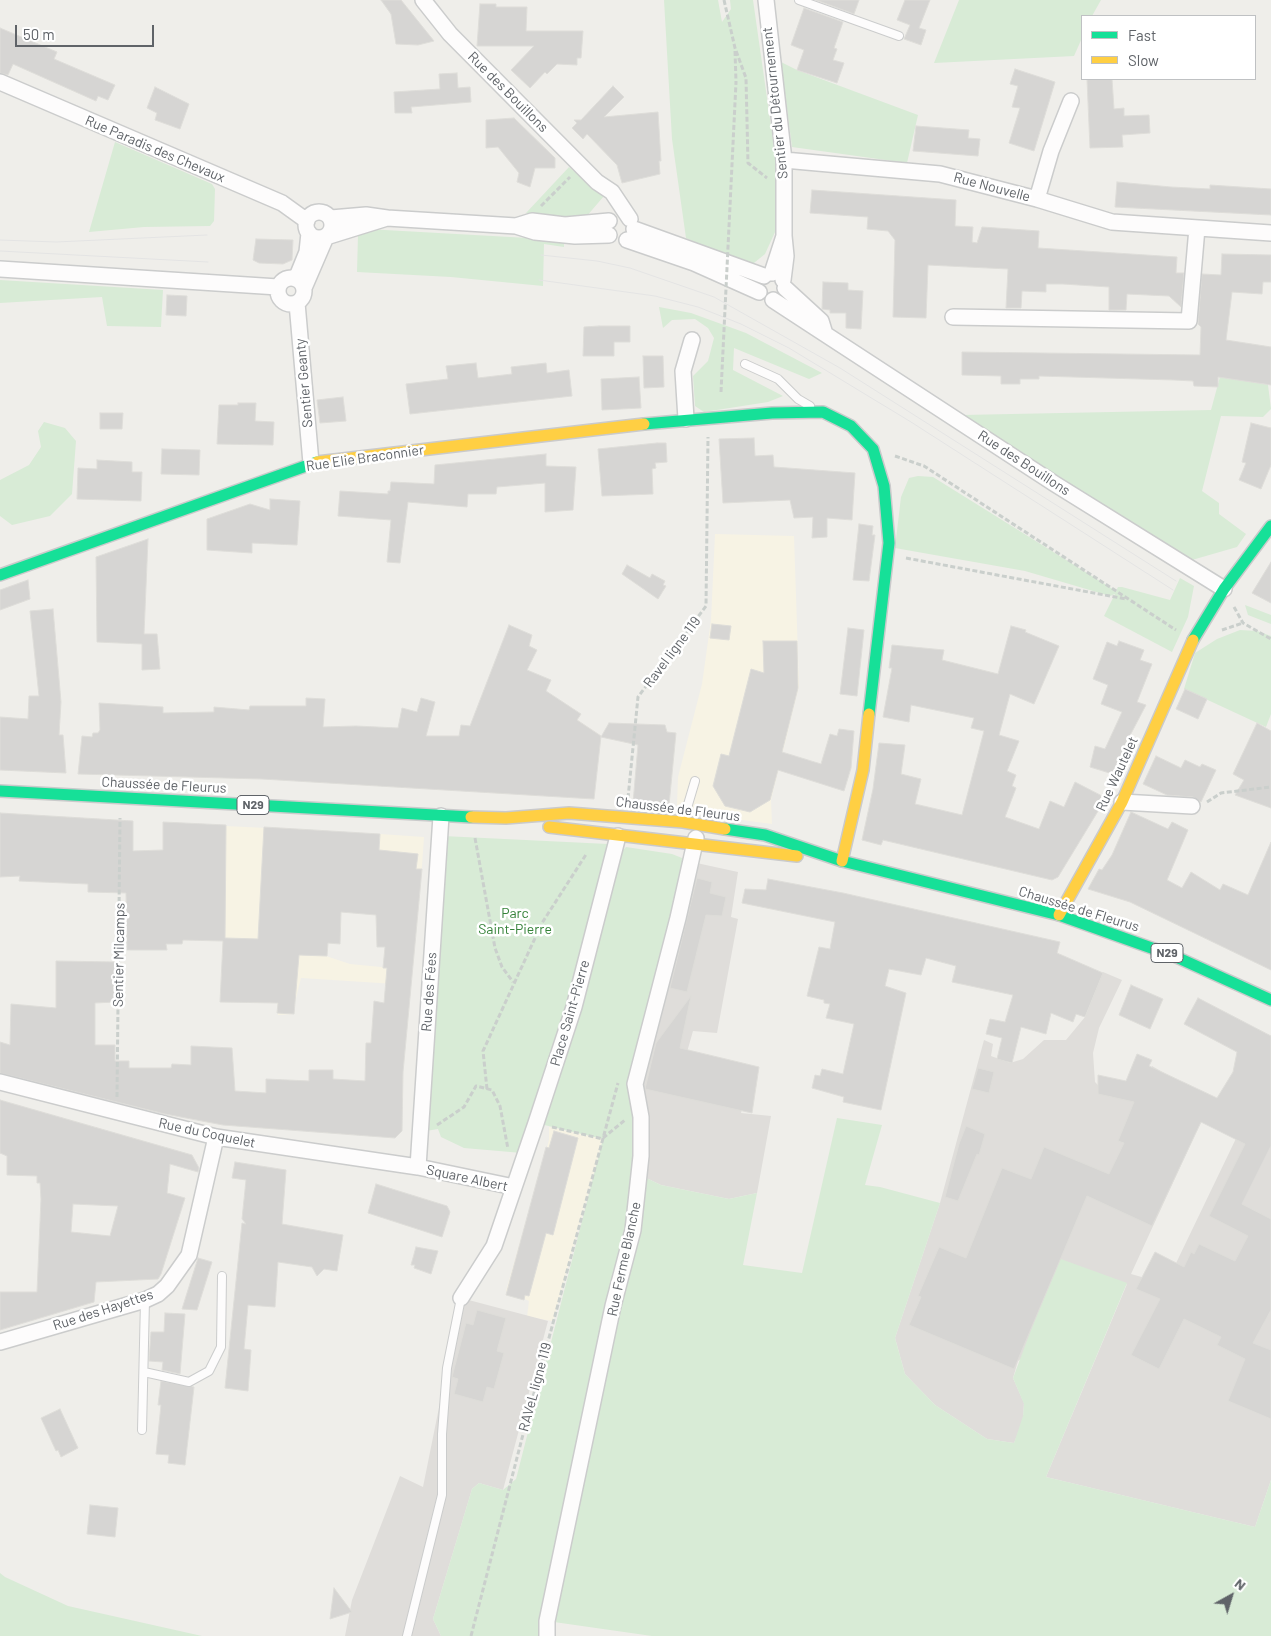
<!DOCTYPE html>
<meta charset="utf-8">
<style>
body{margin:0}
#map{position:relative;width:1271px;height:1636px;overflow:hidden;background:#efeeea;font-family:Barlow,sans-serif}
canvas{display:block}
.legend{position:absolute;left:1081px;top:15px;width:175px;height:65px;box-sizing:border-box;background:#fff;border:1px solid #bfc1c3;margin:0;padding:6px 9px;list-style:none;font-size:15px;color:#5f6368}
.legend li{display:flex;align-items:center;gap:10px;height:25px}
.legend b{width:25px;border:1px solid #bfc1c3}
.north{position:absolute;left:1206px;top:1571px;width:50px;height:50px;-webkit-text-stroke:4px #fff;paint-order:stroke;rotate:39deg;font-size:14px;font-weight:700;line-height:20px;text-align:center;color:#5f6368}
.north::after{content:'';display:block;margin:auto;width:18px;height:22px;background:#5f6368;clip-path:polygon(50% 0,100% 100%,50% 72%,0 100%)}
.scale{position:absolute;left:15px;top:25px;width:139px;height:22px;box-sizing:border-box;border:2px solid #5f6368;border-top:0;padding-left:6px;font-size:15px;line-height:18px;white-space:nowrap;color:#5f6368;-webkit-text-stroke:4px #fff;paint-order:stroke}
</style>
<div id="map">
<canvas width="1271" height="1636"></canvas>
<ul class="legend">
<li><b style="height:6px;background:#16e098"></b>Fast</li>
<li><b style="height:6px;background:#ffcf43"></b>Slow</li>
</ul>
<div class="north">N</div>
<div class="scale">50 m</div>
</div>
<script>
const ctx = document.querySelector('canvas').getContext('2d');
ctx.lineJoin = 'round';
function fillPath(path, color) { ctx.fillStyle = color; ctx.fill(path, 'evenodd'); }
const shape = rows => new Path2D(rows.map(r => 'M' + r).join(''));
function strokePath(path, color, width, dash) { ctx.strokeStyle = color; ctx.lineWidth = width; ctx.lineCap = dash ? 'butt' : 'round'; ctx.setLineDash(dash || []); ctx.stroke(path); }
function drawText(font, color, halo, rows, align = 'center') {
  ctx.font = font + ' Barlow,sans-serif'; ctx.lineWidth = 5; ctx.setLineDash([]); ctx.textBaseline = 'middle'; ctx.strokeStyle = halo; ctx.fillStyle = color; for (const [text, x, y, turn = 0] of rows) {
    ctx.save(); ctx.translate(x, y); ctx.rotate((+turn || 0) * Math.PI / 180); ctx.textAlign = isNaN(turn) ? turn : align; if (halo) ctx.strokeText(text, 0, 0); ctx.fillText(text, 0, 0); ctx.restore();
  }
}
const commercial = shape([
 [715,534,794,536,799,686,771,800,772,824,711,816,677,805,678,777,702,684,711,620],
 [163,823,329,831,326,956,350,964,412,970,411,985,301,978,292,1014,278,1015,277,1001,221,1002,223,933],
 [380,834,424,837,421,880,378,865],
 [549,1127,603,1139,553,1321,527,1317,529,1301,506,1291,549,1140]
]);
const industrial = shape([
 [692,862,738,872,731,917,738,919,717,1033,693,1031,687,1052,753,1072,741,1113,771,1116,757,1193,729,1199,661,1185,644,1177,640,1086],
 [1103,972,1122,980,1099,1028,1093,1053,1095,1082,1109,1096,1133,1100,1152,1066,1211,1100,1131,1274,1166,1284,1255,1099,1271,1082,1271,1480,1255,1527,1046,1477,1127,1284,1018,1361,1013,1378,1024,1403,1023,1421,1014,1443,987,1439,935,1405,905,1374,895,1338,940,1203,984,1040,993,1044,991,1056,1010,1063,1023,1059,1044,1040,1066,1040,1085,1017],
 [461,1298,548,1321,503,1490,479,1483,472,1489,433,1619,441,1636,345,1636,352,1600,400,1476,423,1487]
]);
const green = shape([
 [664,0,718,0,722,22,731,9,730,0,753,0,775,154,776,230,765,254,749,267,686,238,672,139],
 [959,0,1101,0,1092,16,1082,16,1082,38,1074,56,934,63],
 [781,62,797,70,918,115,907,163,792,147],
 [115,142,212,184,215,189,214,221,210,226,144,227,89,232],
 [569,167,604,196,586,217,572,223,526,213],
 [367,229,564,240,564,247,544,244,543,286,451,277,357,272,358,235],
 [0,280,163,290,161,327,107,326,102,297,0,303],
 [659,307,691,313,746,333,822,373,809,379,734,348,733,370,783,396,768,402,704,412,695,406,693,376,708,361,714,338,708,328,695,319,672,320,663,328],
 [1221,373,1268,385,1271,409,1263,417,1221,416,1202,491,1219,503,1219,514,1246,534,1237,547,1192,560,1167,546,962,415,1211,410],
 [44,422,65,428,76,441,72,494,50,516,12,525,0,516,0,480,29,465,41,447,38,431],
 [918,476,933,477,1116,591,1118,587,1122,587,1170,600,1180,578,1194,586,1188,617,1172,652,1104,616,1115,594,1110,596,1025,571,895,548,901,497,909,478],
 [1245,605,1271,615,1271,624,1248,615],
 [1240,630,1257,631,1271,636,1271,714,1266,727,1184,689,1195,653,1217,639],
 [443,836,608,844,611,863,626,847,672,854,692,862,636,1064,644,1177,661,1185,729,1199,757,1193,743,1265,802,1273,837,1118,882,1125,865,1185,880,1187,940,1203,895,1338,905,1374,935,1405,987,1439,1014,1443,1023,1416,1024,1404,1013,1378,1058,1258,1127,1283,1046,1477,1255,1527,1271,1480,1271,1636,652,1636,547,1621,544,1636,441,1636,433,1619,472,1489,479,1483,503,1490,516,1479,603,1139,536,1123,522,1153,464,1148,441,1137,438,1129,420,1132],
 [0,1573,5,1577,68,1606,202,1636,0,1636]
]);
const building = shape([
 [381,0,401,0,434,41,418,45,396,44,391,14,381,0],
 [816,0,859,0,854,14,816,0],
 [905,0,930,0,919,28,926,30,921,45,904,39,910,25,897,20,905,0],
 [480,4,496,4,496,7,527,7,526,31,583,31,581,58,577,58,577,65,557,64,547,74,545,72,530,88,511,70,534,46,477,46,480,4],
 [804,8,843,22,834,48,837,49,833,60,844,63,837,83,797,70,804,50,791,45,804,8],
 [0,28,57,52,54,59,115,85,108,100,98,96,96,101,13,64,8,75,0,73,0,28],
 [1015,69,1055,82,1034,151,1009,143,1020,108,1012,107,1018,86,1010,84,1015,69],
 [457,73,458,88,470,87,471,102,411,107,412,113,395,113,394,92,440,89,439,74,457,73],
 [1087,79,1112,79,1114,109,1124,108,1124,116,1149,115,1150,133,1122,135,1123,147,1090,148,1087,79],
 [613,86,624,97,604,117,658,112,661,161,659,161,660,174,622,183,617,165,587,134,583,139,572,128,577,123,574,120,581,120,613,86],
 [155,87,189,104,180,129,155,120,157,113,147,108,155,87],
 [514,118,555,158,555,168,535,168,530,187,517,182,519,173,498,147,486,148,486,120,514,118],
 [916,126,969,130,968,138,980,139,978,156,913,151,916,126],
 [1117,182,1171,187,1210,189,1210,185,1271,189,1271,215,1115,207,1117,182],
 [812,190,956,200,955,226,973,227,972,242,977,243,982,227,1039,231,1038,248,1177,257,1176,273,1184,273,1181,307,1169,296,1127,294,1126,310,1109,310,1109,287,1063,284,1046,284,1046,292,1022,291,1021,308,1006,308,1008,269,928,265,926,318,893,317,895,240,888,231,867,229,868,217,810,213,812,190],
 [256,239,293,240,292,260,283,264,259,263,253,260,256,239],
 [1222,254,1271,255,1271,282,1263,282,1262,294,1232,292,1226,340,1271,347,1271,385,1218,377,1218,387,1194,386,1193,381,1174,380,1039,376,1039,379,1020,379,1020,384,1001,384,1001,376,962,375,962,352,1200,355,1201,327,1198,324,1202,274,1221,275,1222,254],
 [823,282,848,283,848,290,863,291,861,329,846,328,846,313,830,313,830,310,822,309,823,282],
 [167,295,187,296,186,316,166,315,167,295],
 [599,326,630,326,630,342,614,342,614,356,583,356,584,327,599,326],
 [643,356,663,356,664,387,644,388,643,356],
 [476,363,478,378,512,374,511,367,546,363,547,373,569,370,572,396,410,414,406,384,448,379,446,366,476,363],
 [639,377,641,408,602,410,601,379,639,377],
 [343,397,346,421,320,423,317,400,343,397],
 [238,403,256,403,255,421,274,422,273,445,217,444,219,405,238,405,238,403],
 [100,413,123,413,122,429,100,429,100,413],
 [1251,423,1271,428,1271,465,1261,489,1239,480,1246,463,1242,462,1251,423],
 [754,438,755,456,773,455,774,467,855,473,852,520,827,518,827,537,812,538,813,517,794,518,790,500,723,503,719,439,754,438],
 [657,443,666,443,667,462,655,463,656,468,652,469,653,494,602,496,598,449,657,443],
 [162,449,200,450,199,475,161,474,162,449],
 [546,454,546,466,576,467,573,510,545,512,545,483,497,487,496,494,468,494,467,507,408,502,400,563,387,562,391,520,338,516,340,491,388,494,388,491,390,491,391,482,434,484,435,465,546,454],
 [97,460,132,462,132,472,142,472,141,501,77,499,78,468,97,469,97,460],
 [270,499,300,501,297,545,252,543,252,553,207,550,207,519,250,504,270,510,270,499],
 [859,524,873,526,872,535,875,535,869,581,853,580,859,524],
 [148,539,144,634,157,634,160,669,142,670,142,644,97,642,96,557,148,539],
 [1271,562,1271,603,1252,593,1271,562],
 [627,565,650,578,652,574,665,581,663,585,666,586,658,599,622,574,627,565],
 [28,580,30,599,0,610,0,590,28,580],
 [53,609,61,702,59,735,63,735,66,773,0,770,0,717,28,719,29,696,39,696,30,611,53,609],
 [712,624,731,626,729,640,710,638,712,624],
 [509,625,532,635,529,646,537,650,527,670,551,680,546,691,581,714,577,720,601,736,594,799,262,779,78,774,82,736,92,737,93,733,98,733,100,730,99,703,163,707,163,713,214,712,214,707,249,710,250,706,306,706,306,698,325,699,323,727,356,726,398,728,402,708,417,712,421,698,435,702,426,736,459,736,461,725,470,726,509,625],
 [1011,626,1026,630,1025,632,1059,646,1034,704,1010,694,999,735,1019,741,1007,771,1016,775,1012,786,1016,788,1005,817,1039,829,1050,801,1064,807,1075,782,1106,798,1058,877,1052,880,883,840,881,845,862,840,873,789,879,743,905,745,901,774,921,779,915,804,962,815,984,731,971,728,974,718,911,705,909,722,883,717,892,668,889,668,892,645,944,650,942,660,998,674,1011,626],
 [848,628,864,630,857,696,840,694,848,628],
 [763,641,797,641,798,688,782,752,821,764,830,734,837,736,839,729,854,731,851,768,844,791,778,770,770,800,750,812,725,806,713,786,721,754,729,756,751,669,764,673,763,641],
 [1119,641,1144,650,1140,660,1152,664,1137,702,1146,705,1124,747,1116,775,1090,767,1095,746,1105,749,1122,712,1101,704,1108,685,1093,679,1107,642,1117,646,1119,641],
 [1185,689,1207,699,1198,719,1176,709,1185,689],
 [609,723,665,725,667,732,676,733,669,805,633,803,638,745,601,737,609,723],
 [1257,723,1271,731,1271,808,1235,795,1244,780,1233,774,1257,723],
 [1156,756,1181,768,1185,760,1200,767,1202,764,1216,770,1201,802,1193,797,1167,795,1143,784,1156,756],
 [1131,812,1168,829,1172,822,1188,830,1167,880,1182,888,1191,872,1220,890,1223,884,1248,895,1271,842,1271,970,1130,902,1088,889,1099,869,1102,870,1112,855,1131,812],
 [0,813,133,821,133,851,163,850,163,822,226,825,225,938,258,939,264,827,380,834,379,850,418,854,416,869,422,869,403,1072,402,1131,395,1138,223,1125,165,1114,0,1073,0,1042,10,1045,11,1004,56,1008,56,961,116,962,115,1002,95,1003,95,1045,115,1045,115,1061,129,1061,129,1068,171,1068,172,1064,191,1065,191,1046,232,1048,235,1091,266,1093,266,1079,309,1081,309,1070,333,1070,333,1079,365,1081,366,1043,371,1043,374,1001,384,1003,387,968,383,968,385,947,377,947,376,915,341,912,340,944,328,943,327,956,299,955,294,1014,277,1013,278,1003,220,1002,223,941,183,940,182,944,166,944,167,950,127,950,126,893,88,892,88,884,19,881,20,876,0,877,0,813],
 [697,878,712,882,710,893,726,897,722,916,706,915,687,992,670,988,697,878],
 [768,879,843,893,1060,942,1057,953,1103,973,1085,1017,1076,1014,1073,1022,1051,1013,1046,1034,1021,1027,1012,1063,997,1059,1002,1038,986,1034,990,1019,1005,1022,1013,995,952,982,956,966,926,958,921,975,889,969,885,986,906,993,881,1110,843,1102,844,1097,812,1088,815,1075,820,1076,822,1069,843,1074,854,1024,826,1018,830,1004,824,1003,824,1000,807,996,819,947,830,949,835,922,742,903,745,889,766,890,768,879],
 [1131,985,1163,999,1150,1029,1119,1015,1131,985],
 [691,996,680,1048,759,1067,752,1113,645,1089,656,1043,691,996],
 [1198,998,1271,1036,1271,1146,1242,1204,1271,1219,1271,1310,1253,1343,1271,1350,1271,1419,1228,1401,1245,1359,1217,1345,1221,1337,1184,1319,1159,1369,1131,1355,1160,1299,1136,1289,1155,1252,1184,1267,1191,1252,1194,1254,1199,1244,1235,1261,1248,1236,1209,1216,1245,1144,1201,1122,1152,1226,1087,1196,1014,1369,909,1325,921,1297,918,1296,939,1247,966,1258,1002,1168,1031,1179,1044,1147,1109,1174,1124,1143,1118,1141,1134,1102,1098,1094,1098,1075,1126,1081,1137,1054,1152,1060,1149,1066,1217,1098,1233,1072,1237,1052,1184,1024,1198,998],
 [978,1068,994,1072,989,1093,972,1089,978,1068],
 [0,1100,192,1155,199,1168,198,1172,170,1164,167,1193,185,1198,161,1274,158,1279,96,1282,94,1302,0,1330,0,1292,37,1292,41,1199,40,1183,37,1183,37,1176,7,1175,7,1156,0,1153,0,1100],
 [73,1204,118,1206,110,1236,71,1232,73,1204],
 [966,1126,985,1134,979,1155,977,1154,958,1201,945,1197,959,1144,966,1126],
 [554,1131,578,1138,553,1235,546,1233,529,1296,525,1295,524,1300,506,1295,546,1147,549,1148,554,1131],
 [235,1162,286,1170,282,1224,343,1235,337,1271,324,1269,317,1276,312,1267,278,1262,275,1307,248,1305,244,1349,251,1350,248,1391,225,1388,242,1223,246,1224,242,1219,246,1180,232,1178,235,1162],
 [376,1184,447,1206,450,1212,442,1237,368,1213,376,1184],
 [416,1247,438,1251,431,1274,414,1268,415,1265,411,1265,416,1247],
 [198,1258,212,1262,197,1310,182,1309,198,1258],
 [477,1310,506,1318,497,1351,504,1353,494,1389,487,1387,483,1402,454,1394,458,1379,452,1377,466,1323,473,1325,477,1310],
 [165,1313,185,1314,180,1374,162,1370,163,1362,149,1361,151,1332,164,1332,165,1313],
 [161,1381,194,1387,185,1465,168,1463,169,1455,156,1454,161,1405,158,1405,161,1381],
 [60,1409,78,1448,61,1457,58,1450,56,1451,41,1418,60,1409],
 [90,1505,118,1508,115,1537,87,1534,90,1505],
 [334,1588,352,1612,330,1619,334,1588]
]);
const path = shape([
 [724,0,735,48,746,78,748,163,767,178],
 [735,51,736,82],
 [541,206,570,177],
 [895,456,924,466,1176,630],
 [906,558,1126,599],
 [1234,607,1243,623,1271,639],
 [1222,630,1243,623],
 [628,798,638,697,706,606,708,437],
 [1207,802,1221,793,1271,787],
 [475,838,495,948,502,967,513,982],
 [487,1089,483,1051,542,923,587,853],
 [117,1097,120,818],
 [437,1125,464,1107,476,1086,492,1090,500,1106,508,1149],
 [552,1127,603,1139],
 [603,1138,625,1120],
 [471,1636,527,1419,618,1083]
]);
const lane = shape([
 [799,0,899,36],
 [745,364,778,379,798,399,810,406],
 [684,818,695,781],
 [144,1372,189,1382,209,1371,221,1347,222,1276],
 [142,1430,145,1300],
 [407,1636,442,1495,442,1434,447,1368,461,1298]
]);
const street = shape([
 [423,0,450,34,597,182,612,192,630,219],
 [766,0,784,160,784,236],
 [0,82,282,203,307,221],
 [784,160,940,174,1037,199,1112,222,1271,233],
 [1037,199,1051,151,1071,101],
 '306 225a13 13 0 1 1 26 0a13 13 0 1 1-26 0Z',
 [387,218,516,226],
 [634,229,764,276],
 [609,235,575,236,535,232,516,226,532,221,565,225,609,221],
 [627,240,694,263,759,292],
 [0,269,278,287],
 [772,273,784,236,786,256,783,280],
 '278 291a13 13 0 1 1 26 0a13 13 0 1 1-26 0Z',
 [296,279,307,252,309,233],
 [304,288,326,237,387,218,366,215,331,218],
 [773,300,825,334,821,321,785,288],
 [297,303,311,463],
 [953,317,1189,321,1197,228],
 [825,334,1055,484,1224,589],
 [686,419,683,371,692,340],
 [1122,802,1192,806],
 [0,1082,216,1137,418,1167,514,1187],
 [418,1167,441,816],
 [461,1298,494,1246,536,1123,574,1007,618,836],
 [0,1342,145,1300,158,1294,167,1286,189,1255,216,1137],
 [547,1636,547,1621,613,1306,633,1230,641,1156,641,1117,635,1084,678,918,696,838]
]);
const fast = shape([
 [644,424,772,413,823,412,851,426,873,449,884,486,889,543,869,714],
 [0,575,317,462],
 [1193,640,1224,589,1271,526],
 [0,791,471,817],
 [725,829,765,835,842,861,1059,915,1174,956,1271,1000]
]);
const slow = shape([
 [317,462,644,424],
 [471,817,506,818,569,813,683,822,725,829],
 [549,827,797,856],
 [842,861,863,770,869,714],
 [1059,915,1122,802,1193,640]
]);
const tram = shape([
 [0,240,56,242,207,235],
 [0,251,208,262],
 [541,255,597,261,630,268,714,297,840,368,1176,581],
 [539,280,655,296,698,307,741,324,789,348,911,422,1173,590]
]);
const pathBridge = shape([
 [721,392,736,82]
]);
const shields = [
 [253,805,32],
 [1167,953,32]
];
const shieldNames = [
 ["N29",253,805],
 ["N29",1167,953]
];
const streetNames = [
 ["Rue des Bouillons",508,92,45],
 ["Sentier du Détournement",775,103,-96],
 ["Rue Paradis des Chevaux",155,149,23],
 ["Rue Nouvelle",992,187,15],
 ["Sentier Geanty",304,383,-95],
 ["Rue Elie Braconnier",365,458,-8],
 ["Rue des Bouillons",1024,463,33],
 ["Ravel ligne 119",672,652,-53],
 ["Rue Wautelet",1117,774,-65],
 ["Chaussée de Fleurus",164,785,3],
 ["Chaussée de Fleurus",678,809,7],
 ["Chaussée de Fleurus",1079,909,17],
 ["Sentier Milcamps",119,955,-89],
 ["Rue des Fées",429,992,-86],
 ["Place Saint-Pierre",570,1013,-74],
 ["Rue du Coquelet",207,1133,12],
 ["Square Albert",467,1178,12],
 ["Rue Ferme Blanche",624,1259,-78],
 ["Rue des Hayettes",103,1310,-18],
 ["RAVeL ligne 119",535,1387,-75]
];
const parkNames = [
 ["Parc",515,913],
 ["Saint-Pierre",515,929]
];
fillPath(commercial, '#f7f3e4');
fillPath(industrial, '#dfddda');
fillPath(green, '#d8ebd6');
fillPath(building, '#d6d5d3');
strokePath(building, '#deddd9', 1);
strokePath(lane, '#cbcccc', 10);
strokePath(street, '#cbcccc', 18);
strokePath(fast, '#cacacb', 14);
strokePath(slow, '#cacacb', 14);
strokePath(path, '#cacfcc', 3, [5, 2.5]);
strokePath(lane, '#fdfcfc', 8);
strokePath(street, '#fdfcfc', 15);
strokePath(fast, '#16e098', 11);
strokePath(slow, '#ffcf43', 11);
strokePath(tram, '#e4e4e4', 1);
strokePath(pathBridge, '#cacfcc', 3, [5, 2.5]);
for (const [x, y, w] of shields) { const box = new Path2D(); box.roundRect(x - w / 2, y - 9.5, w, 19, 4); ctx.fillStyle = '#fff'; ctx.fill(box); strokePath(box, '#5f6368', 1); }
drawText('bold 12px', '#5f6368', null, shieldNames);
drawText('14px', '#5f6368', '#fff', streetNames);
drawText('14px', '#348238', '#fff', parkNames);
</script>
